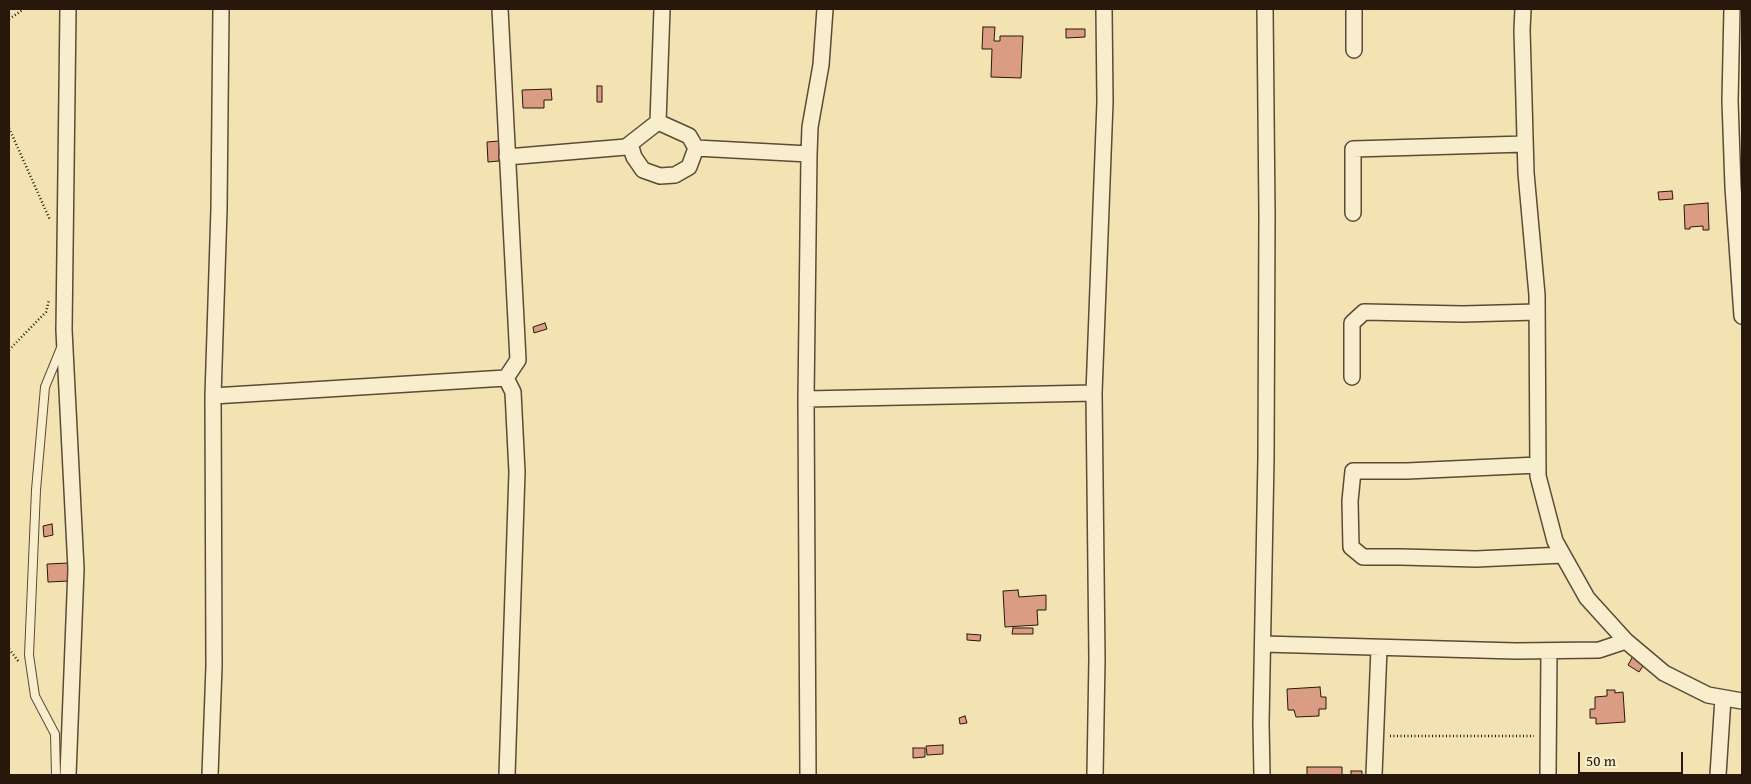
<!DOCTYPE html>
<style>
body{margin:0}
#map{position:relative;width:1751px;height:784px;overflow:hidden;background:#f4e3b2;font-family:"Gentium Book Plus",serif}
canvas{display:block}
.frame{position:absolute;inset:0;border:10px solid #28180c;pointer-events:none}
.scale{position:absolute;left:1578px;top:752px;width:105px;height:22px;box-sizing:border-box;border:2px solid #28180c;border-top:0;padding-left:6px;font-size:15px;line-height:18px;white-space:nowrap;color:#28180c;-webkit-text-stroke:4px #f8edcd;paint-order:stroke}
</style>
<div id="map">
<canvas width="1751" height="784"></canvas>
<div class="frame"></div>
<div class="scale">50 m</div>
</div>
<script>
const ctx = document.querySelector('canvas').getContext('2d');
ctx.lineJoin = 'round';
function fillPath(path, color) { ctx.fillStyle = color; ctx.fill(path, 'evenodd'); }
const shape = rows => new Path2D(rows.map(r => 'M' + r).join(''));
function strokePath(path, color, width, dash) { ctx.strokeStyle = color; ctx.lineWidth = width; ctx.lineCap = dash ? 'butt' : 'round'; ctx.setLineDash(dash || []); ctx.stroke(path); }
const building = shape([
 [983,27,995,27,994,41,1000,41,1000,36,1023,36,1021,78,991,77,992,49,982,49,983,27],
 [1066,29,1085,29,1085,37,1066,38,1066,29],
 [597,86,602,86,602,102,597,102,597,86],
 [551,89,552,100,544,100,544,108,523,108,522,90,551,89],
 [499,141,499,161,488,162,487,142,499,141],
 [1672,191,1673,199,1659,200,1658,192,1672,191],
 [1708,203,1709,230,1703,230,1703,226,1690,227,1690,229,1685,229,1684,205,1708,203],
 [545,323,547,329,534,333,533,327,545,323],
 [52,524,53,535,44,537,43,526,52,524],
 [69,563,69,581,48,582,47,564,69,563],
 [1018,590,1019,597,1046,595,1046,610,1037,610,1038,625,1005,627,1003,591,1018,590],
 [1013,628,1033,628,1033,634,1012,634,1013,628],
 [967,634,981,635,980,641,967,640,967,634],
 [1633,656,1645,663,1639,672,1628,665,1633,656],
 [1320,687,1321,697,1326,697,1326,709,1319,709,1319,716,1296,717,1294,710,1288,710,1287,689,1320,687],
 [1607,690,1615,690,1615,693,1623,692,1625,722,1596,724,1596,718,1590,718,1590,709,1595,709,1595,697,1607,696,1607,690],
 [965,716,967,723,960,724,959,718,965,716],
 [943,745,943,754,927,755,926,746,943,745],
 [913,748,925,748,925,757,913,758,913,748],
 [1307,767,1342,767,1342,775,1307,775,1307,767],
 [1351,771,1362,771,1362,775,1351,775,1351,771]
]);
const path = shape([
 [9,19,24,9],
 [9,128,50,220],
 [9,350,46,312,49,300],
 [9,649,19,662],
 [1390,736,1534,736]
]);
const lane = shape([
 [56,775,55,734,35,696,29,655,36,490,45,387,61,348]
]);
const street = shape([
 [500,9,518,360,506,378],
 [1523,9,1522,30,1526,173,1537,295,1538,476,1555,541,1587,598,1626,641,1664,673,1708,695,1742,701],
 [1732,9,1730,101,1733,187,1742,316],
 [1354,50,1354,9],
 [630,144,634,157,643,170,660,176,675,175,689,167,696,148,689,136,658,122],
 [696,148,809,154,810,127,821,65,825,9],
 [809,154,806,399,1094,393,1105,102,1104,9],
 [507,157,626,147,658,122,662,9],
 [1353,213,1353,149,1525,144],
 [1352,377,1352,323,1364,312,1463,314,1537,312],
 [1094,393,1097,659,1095,775],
 [213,396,506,378,513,392,517,472,507,775],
 [806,399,808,775],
 [1538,465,1407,471,1353,471,1350,501,1351,547,1363,557,1401,557,1476,559,1563,555],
 [1263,644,1516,651,1599,650,1626,641],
 [68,775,76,569,64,330,68,9],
 [210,775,214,666,213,396,219,209,221,9],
 [1262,775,1261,723,1266,458,1267,215,1265,9],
 [1374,775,1379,648],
 [1548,775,1549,651],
 [1718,775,1723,698]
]);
fillPath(building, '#da9c82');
strokePath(building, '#28180c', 1);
strokePath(lane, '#5b4b36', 10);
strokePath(street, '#5b4b36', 18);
strokePath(path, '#28180c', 2.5, [1, 2.5]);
strokePath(lane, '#f8edcd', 8);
strokePath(street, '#f8edcd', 15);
</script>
